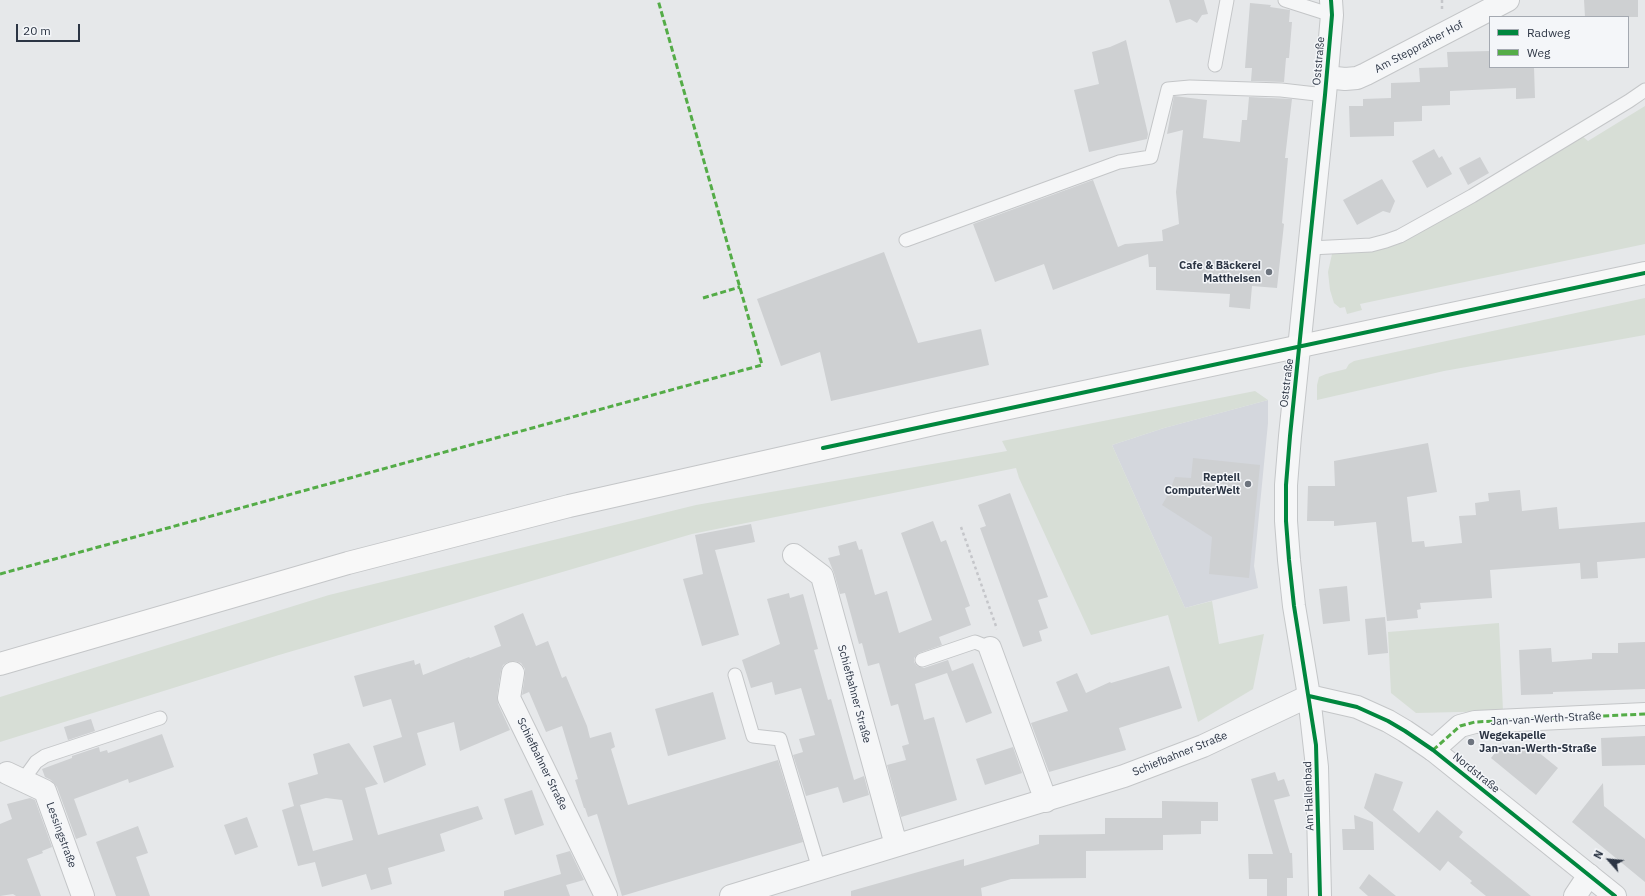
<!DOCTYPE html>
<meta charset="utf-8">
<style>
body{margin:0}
#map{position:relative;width:1645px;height:896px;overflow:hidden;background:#e6e8ea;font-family:"IBM Plex Sans",sans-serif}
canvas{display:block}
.legend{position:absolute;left:1489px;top:16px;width:140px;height:52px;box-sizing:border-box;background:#f4f6f9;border:1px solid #a4a9b1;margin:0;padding:5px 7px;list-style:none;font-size:12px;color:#2c3544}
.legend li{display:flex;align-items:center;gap:8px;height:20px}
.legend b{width:20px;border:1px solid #a4a9b1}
.north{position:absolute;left:1589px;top:840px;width:40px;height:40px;-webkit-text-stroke:3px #f4f6f9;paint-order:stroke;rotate:297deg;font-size:11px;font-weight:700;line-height:16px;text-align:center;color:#2c3544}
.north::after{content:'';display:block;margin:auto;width:14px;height:18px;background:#2c3544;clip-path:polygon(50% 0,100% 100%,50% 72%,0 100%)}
.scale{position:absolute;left:16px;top:24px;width:64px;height:18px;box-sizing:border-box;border:2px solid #2c3544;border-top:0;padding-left:5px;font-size:12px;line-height:14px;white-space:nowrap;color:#2c3544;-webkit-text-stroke:3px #f4f6f9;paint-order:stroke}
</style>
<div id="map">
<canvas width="1645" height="896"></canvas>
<ul class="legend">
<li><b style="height:5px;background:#00873e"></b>Radweg</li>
<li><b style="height:5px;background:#54ac47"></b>Weg</li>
</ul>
<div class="north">N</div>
<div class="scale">20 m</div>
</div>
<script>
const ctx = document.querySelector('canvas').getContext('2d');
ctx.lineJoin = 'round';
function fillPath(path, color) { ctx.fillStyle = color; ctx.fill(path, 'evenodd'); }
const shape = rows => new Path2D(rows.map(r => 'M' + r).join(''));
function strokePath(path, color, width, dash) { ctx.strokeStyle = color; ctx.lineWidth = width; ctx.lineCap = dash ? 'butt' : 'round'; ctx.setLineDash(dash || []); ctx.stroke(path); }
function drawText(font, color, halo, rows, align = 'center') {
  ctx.font = font + ' "IBM Plex Sans",sans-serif'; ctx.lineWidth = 3; ctx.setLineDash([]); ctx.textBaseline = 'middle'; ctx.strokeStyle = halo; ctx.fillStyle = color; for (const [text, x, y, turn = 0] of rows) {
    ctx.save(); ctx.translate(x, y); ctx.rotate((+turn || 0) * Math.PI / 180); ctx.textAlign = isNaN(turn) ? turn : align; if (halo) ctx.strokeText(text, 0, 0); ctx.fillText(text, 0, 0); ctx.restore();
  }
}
const built = shape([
 [1268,400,1268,423,1254,566,1258,588,1185,608,1112,445,1164,428]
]);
const green = shape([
 [1645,106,1645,244,1360,304,1362,310,1347,314,1345,307,1340,308,1334,303,1330,290,1328,272,1332,254,1385,248,1581,135,1588,141],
 [1645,298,1645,335,1444,371,1317,400,1317,385,1319,377,1326,374,1346,369,1349,364,1354,361],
 [1255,391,1268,400,1164,428,1112,445,1185,608,1212,601,1219,644,1264,634,1253,689,1198,722,1168,615,1091,635,1019,478,1016,468,692,534,279,655,0,742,0,697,329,595,696,505,1007,451,1002,441],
 [1499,623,1503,711,1416,713,1391,693,1388,632]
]);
const building = shape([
 [1169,0,1204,0,1208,14,1202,15,1197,23,1190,19,1176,23],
 [1584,0,1638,0,1638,17,1585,17],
 [1250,3,1271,5,1270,7,1290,10,1289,22,1292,22,1289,58,1286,58,1284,82,1251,81,1252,68,1245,68],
 [1126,40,1148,134,1147,139,1089,152,1074,90,1099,84,1092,52,1110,47],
 [1490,51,1490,67,1534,67,1535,98,1516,99,1516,88,1450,91,1450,105,1422,106,1422,121,1394,122,1394,136,1350,137,1349,106,1363,106,1363,99,1391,98,1391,83,1420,82,1419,68,1448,67,1447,52],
 [1174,96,1207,100,1203,138,1240,142,1242,120,1247,120,1249,97,1292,99,1285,158,1288,158,1282,223,1284,224,1277,288,1252,286,1250,309,1229,307,1230,294,1156,290,1156,267,1149,267,1148,254,1053,290,1044,264,995,282,973,224,1093,180,1118,247,1125,244,1163,241,1162,230,1179,224,1176,192,1183,130,1167,134],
 [1434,149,1439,158,1442,156,1452,174,1427,188,1412,161],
 [1480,157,1489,173,1468,185,1459,168],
 [1382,179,1395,201,1390,213,1383,211,1357,225,1343,200],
 [884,252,918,343,981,329,989,365,831,401,820,352,781,366,757,299],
 [1428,443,1437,492,1407,497,1412,542,1424,541,1425,547,1462,543,1459,516,1476,515,1475,503,1489,501,1488,493,1520,490,1522,511,1557,507,1559,529,1645,522,1645,558,1597,562,1598,578,1581,579,1580,563,1490,570,1492,598,1420,603,1421,609,1417,610,1418,618,1387,621,1376,522,1334,526,1334,521,1307,521,1308,486,1335,486,1334,461],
 [1193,458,1260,465,1249,578,1209,574,1212,537,1162,505,1169,493,1175,477,1191,478],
 [1010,493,1048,597,1038,600,1048,628,1039,631,1042,641,1023,647,980,528,986,526,978,505],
 [933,521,941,542,946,540,970,606,965,608,971,625,939,637,942,645,919,653,914,658,914,662,917,666,924,668,948,660,952,671,973,663,992,713,966,723,947,673,915,684,924,720,934,717,957,800,901,817,887,765,906,760,902,746,909,744,898,704,891,706,879,663,868,666,862,643,859,644,845,593,840,594,834,573,828,558,840,555,838,546,856,541,859,550,862,549,875,595,887,591,899,633,932,620,901,533],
 [751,524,755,542,715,550,739,635,702,646,683,579,703,574,695,535],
 [1347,586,1350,621,1323,624,1319,589],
 [789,593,790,598,803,594,818,649,814,650,828,700,831,699,854,780,864,776,869,795,843,803,838,787,806,796,793,755,803,752,799,739,815,735,801,688,775,695,772,682,751,688,742,660,780,644,767,599],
 [523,613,536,646,548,641,562,678,566,676,587,726,590,738,611,732,615,747,611,749,628,805,778,760,803,842,622,896,597,814,588,817,585,808,584,808,575,780,578,779,562,726,546,732,529,692,522,695,525,675,525,669,521,663,515,661,508,662,503,665,501,671,497,696,498,704,510,730,460,751,454,722,417,733,426,765,384,783,373,746,402,737,391,699,363,707,354,676,414,660,415,665,420,663,423,675,469,657,470,658,501,646,494,626],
 [1385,617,1388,653,1368,655,1365,619],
 [1645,642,1645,689,1553,692,1553,694,1521,695,1519,650,1551,648,1552,662,1592,659,1592,653,1618,653,1618,643],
 [1169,666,1182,708,1119,728,1126,750,1049,772,1031,723,1068,711,1056,682,1077,673,1086,693,1110,682,1111,683],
 [713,692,726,739,668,756,655,709],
 [91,719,95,731,68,740,64,727],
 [162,734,174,767,129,783,128,779,74,799,87,835,76,839,57,787,51,780,45,777,42,769,72,758,72,756,99,747,100,752,107,750,108,753],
 [1645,736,1645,765,1602,766,1601,738],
 [349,743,378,784,365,788,378,835,478,806,483,819,440,834,445,851,388,868,392,884,371,890,366,874,322,887,315,862,298,866,282,810,294,806,288,783,318,774,313,754],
 [326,798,342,800,353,840,313,851,300,805],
 [1503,743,1517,755,1527,743,1558,768,1536,795,1491,758],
 [1013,747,1022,773,985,785,976,759],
 [1275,772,1278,781,1284,779,1290,796,1274,800,1290,853,1292,853,1293,878,1287,878,1287,896,1267,896,1267,879,1249,879,1248,854,1273,854,1251,779],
 [1375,773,1403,782,1393,810,1419,833,1437,810,1463,832,1459,837,1531,896,1486,896,1470,883,1472,881,1448,861,1440,871,1364,808],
 [1603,783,1604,806,1645,839,1645,882,1572,822],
 [532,790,544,825,515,835,504,799],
 [30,798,35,800,52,847,42,851,43,853,27,859,41,896,16,896,13,894,0,896,0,824,12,819,7,804],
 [1162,801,1218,802,1218,821,1201,821,1201,834,1163,835,1163,850,1086,851,1086,878,1011,879,981,888,982,896,851,896,851,891,964,859,964,866,1039,844,1039,835,1105,834,1105,818,1162,818],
 [1354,815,1373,822,1374,850,1343,850,1342,829,1355,829],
 [247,817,258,847,235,855,224,825],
 [138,826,148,853,136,857,150,896,116,896,96,842],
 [570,851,584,880,566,885,570,896,504,896,504,891,561,874,556,855],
 [1369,874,1396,896,1368,896,1359,888]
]);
const path = shape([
 [1442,0,1442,9],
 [961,527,997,629]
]);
const service = shape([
 [1285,0,1332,15],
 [1215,65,1227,0],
 [906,240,1119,162,1151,157,1168,89,1190,87,1281,90,1325,95],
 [1310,248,1371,245,1386,241,1400,236,1472,196,1629,101,1645,90],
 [922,660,975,642,990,648],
 [735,675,753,736,780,739,819,869],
 [23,780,36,762,45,756,160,718]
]);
const minor = shape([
 [1326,77,1345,79,1357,78,1366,74,1508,0],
 [794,555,822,576,896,845],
 [990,648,1046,801],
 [513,673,509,698,606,896],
 [1433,750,1460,726,1475,722,1645,714],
 [7,773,45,791,83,896],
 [731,896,1124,776,1203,746,1309,696,1317,767,1320,896],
 [1575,896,1589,875]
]);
const tertiary = shape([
 [1331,0,1332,15,1325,95,1290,436,1286,485,1286,521,1289,560,1294,606,1309,696,1357,707,1388,721,1405,731,1433,750,1615,896]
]);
const secondary = shape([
 [0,664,348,563,569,506,938,423,1645,273]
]);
const quiet = shape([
 [703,298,740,287],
 [0,574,762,365,658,0],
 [1433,750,1460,726,1475,722,1645,714]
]);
const cycleway = shape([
 [823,448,1645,273],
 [1309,696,1357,707,1388,721,1405,731,1433,750,1615,896],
 [1320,896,1316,745,1294,606,1289,560,1286,521,1286,485,1290,436,1325,95,1332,15,1331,0]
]);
const markers = [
 [1269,272,4,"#6d747e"],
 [1248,484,4,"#6d747e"],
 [1471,742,4,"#6d747e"]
];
const streetNames = [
 ["Am Stepprather Hof",1419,47,-28],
 ["Oststraße",1319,61,-85],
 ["Oststraße",1287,383,-83],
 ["Schiefbahner Straße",854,694,75],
 ["Jan-van-Werth-Straße",1546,719,-3],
 ["Schiefbahner Straße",1180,754,-22],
 ["Schiefbahner Straße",542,764,64],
 ["Nordstraße",1476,773,39],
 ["Am Hallenbad",1309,796,-92],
 ["Lessingstraße",61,835,70]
];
const poiNames = [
 ["Cafe & Bäckerei",1261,266],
 ["Mattheisen",1261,279],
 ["Repteil",1240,478],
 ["ComputerWelt",1240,491],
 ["Wegekapelle",1479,736,"left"],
 ["Jan-van-Werth-Straße",1479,749,"left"]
];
fillPath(built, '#d4d7dd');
fillPath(green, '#d7ded6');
fillPath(building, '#ced0d2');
strokePath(service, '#c4c6c8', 15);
strokePath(minor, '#c4c6c8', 24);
strokePath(tertiary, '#c4c6c8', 24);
strokePath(secondary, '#c4c6c8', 24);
strokePath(path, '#c5c6ca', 2.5, [3, 3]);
strokePath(service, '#f5f6f7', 13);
strokePath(minor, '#f5f6f7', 22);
strokePath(tertiary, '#f5f6f7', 22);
strokePath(secondary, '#f8f8f8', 22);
strokePath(quiet, '#54ac47', 3, [6, 3]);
strokePath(cycleway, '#00873e', 4);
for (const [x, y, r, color] of markers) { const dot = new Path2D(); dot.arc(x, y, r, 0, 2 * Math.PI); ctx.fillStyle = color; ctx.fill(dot); strokePath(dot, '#f4f6f9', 1.5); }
drawText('11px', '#2c3544', '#f4f6f9', streetNames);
drawText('bold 11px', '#2c3544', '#f4f6f9', poiNames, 'right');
</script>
